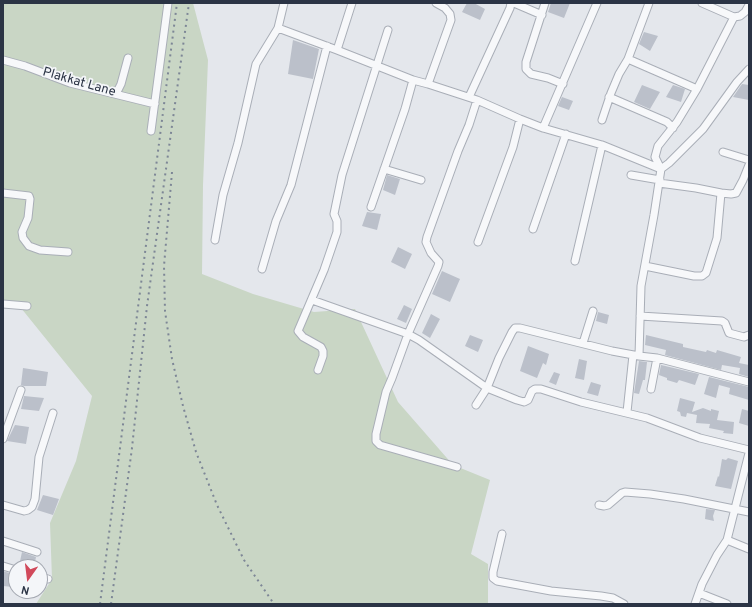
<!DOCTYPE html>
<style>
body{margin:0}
#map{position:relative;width:752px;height:607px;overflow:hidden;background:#e4e7ec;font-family:Overpass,sans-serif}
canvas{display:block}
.frame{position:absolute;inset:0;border:4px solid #2b3445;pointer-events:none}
.north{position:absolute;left:8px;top:559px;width:40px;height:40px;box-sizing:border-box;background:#f4f6f9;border:1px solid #a4a8b1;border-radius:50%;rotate:194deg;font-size:11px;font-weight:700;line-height:16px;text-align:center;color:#2b3445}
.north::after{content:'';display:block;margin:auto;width:14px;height:18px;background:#d1495b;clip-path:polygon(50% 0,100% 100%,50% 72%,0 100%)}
</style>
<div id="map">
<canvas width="752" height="607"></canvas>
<div class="frame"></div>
<div class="north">N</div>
</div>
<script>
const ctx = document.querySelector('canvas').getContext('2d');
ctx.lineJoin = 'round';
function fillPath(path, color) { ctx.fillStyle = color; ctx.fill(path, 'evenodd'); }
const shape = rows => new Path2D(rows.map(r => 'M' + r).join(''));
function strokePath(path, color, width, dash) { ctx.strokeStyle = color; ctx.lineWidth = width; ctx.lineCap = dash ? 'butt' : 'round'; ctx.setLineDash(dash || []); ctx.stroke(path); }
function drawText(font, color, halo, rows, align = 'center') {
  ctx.font = font + ' Overpass,sans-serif'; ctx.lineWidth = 3.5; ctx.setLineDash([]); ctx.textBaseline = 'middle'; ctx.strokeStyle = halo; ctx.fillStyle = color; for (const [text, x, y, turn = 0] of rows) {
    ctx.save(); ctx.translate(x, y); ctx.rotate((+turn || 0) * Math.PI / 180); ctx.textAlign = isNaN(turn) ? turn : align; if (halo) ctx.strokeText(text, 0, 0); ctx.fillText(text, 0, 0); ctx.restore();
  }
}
const green = shape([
 [3,3,193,3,208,60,203,185,202,274,253,294,314,312,355,309,398,402,453,465,490,480,471,554,488,564,488,604,36,604,52,579,50,523,76,461,92,396,21,308,3,308]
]);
const building = shape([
 [467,3,474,3,485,9,480,20,462,12],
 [551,3,570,3,564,18,548,12],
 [644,32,658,36,650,51,639,44],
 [293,40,319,49,313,79,288,74],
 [742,84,749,85,749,100,733,97],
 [642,85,660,92,650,109,634,102],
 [673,85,685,89,681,102,666,97],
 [562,97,573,101,569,110,558,106],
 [387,175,400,179,395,195,383,190],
 [367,212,381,214,377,230,362,226],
 [398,247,412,254,405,269,391,262],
 [442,271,460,279,450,302,432,294],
 [404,305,412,309,406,323,397,319],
 [598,312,609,315,607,324,596,321],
 [431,314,440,319,430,338,422,333],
 [470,335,483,340,478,352,465,346],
 [646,335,683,344,683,347,706,352,707,350,716,353,717,350,741,357,739,363,749,365,749,377,739,374,740,368,722,365,721,370,665,355,666,350,645,345],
 [528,346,549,354,546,365,543,363,537,378,520,371],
 [579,359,587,361,584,380,575,378],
 [639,361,647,362,645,380,643,380,639,394,634,393],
 [661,365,699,374,695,385,679,380,677,383,667,380,667,378,659,375],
 [23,368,48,372,46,386,24,386,21,385],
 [554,372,560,374,556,385,549,382],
 [709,377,749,387,749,400,729,394,730,388,719,385,716,398,704,394],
 [591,382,601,385,598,396,587,393],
 [24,396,44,398,39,411,21,409],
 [680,398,695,402,692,412,703,408,711,411,711,409,719,411,717,420,734,422,733,434,723,433,724,431,709,428,710,424,696,423,697,415,687,413,686,417,681,416,680,412,677,411],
 [742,409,749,411,749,426,739,423],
 [15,425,29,427,26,444,7,441],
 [728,458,738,461,731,489,715,486,718,476,719,477,722,459,726,460],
 [43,495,59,499,53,515,37,510],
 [706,509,715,510,713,516,714,521,705,519],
 [22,552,36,557,34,567,19,566],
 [3,571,15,575,13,587,3,586]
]);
const minor = shape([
 [514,3,542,15],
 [545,3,526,62,526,69,531,74,548,78,563,84],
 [702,3,734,17,740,16,745,12,749,5],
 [278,28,337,50,413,80,428,84,477,100,520,119,543,128,602,145,661,169],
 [337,50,352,3],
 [628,59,649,3],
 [3,60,25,66,70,83,155,104],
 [428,84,451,20,450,14,445,8,436,3],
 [111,92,118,90,121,84,128,58],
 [469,97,510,8,511,3],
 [609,97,667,122,673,128],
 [602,120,611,93,619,74,628,59,697,89],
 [543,128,597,3],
 [151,131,168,3],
 [723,152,749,160],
 [384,169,421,180],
 [661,169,655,157,658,146,677,122,697,89,734,17],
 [631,175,660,180],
 [3,193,29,196,30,199,28,218,22,232,23,238,29,246,40,250,68,252],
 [721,193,731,194,736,193,743,180,749,165],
 [371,207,405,109,413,80],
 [533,229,566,134],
 [215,240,223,195,238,143,256,64,278,28,284,3],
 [478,242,513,147,520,119],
 [575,261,602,145],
 [645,266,694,276,702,276,706,273,717,238,721,193,696,188,659,183],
 [262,269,276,221,291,185,327,46],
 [312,300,408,334,419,340,487,388,476,405],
 [3,304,27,306],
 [640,316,722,321,725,323,729,333,744,337,749,335],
 [583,343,593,311],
 [639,356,612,351,520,328,515,328,512,332,499,358,487,388,517,400,524,402,528,400,532,391,535,389,541,389,581,402,647,418,700,438,749,450],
 [657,358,749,382],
 [318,370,323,356,323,351,321,347,303,337,298,331,324,270,337,232,337,221,334,214,342,175,388,30],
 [651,389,657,358,639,356,641,286,654,215,661,169,669,163,703,129,737,82,749,69],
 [627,412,633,355],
 [3,439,21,390],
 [457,467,380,445,376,441,376,434,386,392,392,378,408,334,438,266,439,262,431,253,426,242,427,237,458,151,469,125,477,100],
 [3,505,24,511,28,510,32,507,35,499,39,457,53,413],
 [599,505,604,506,608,505,622,493,625,492,650,494,684,499,749,512],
 [502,534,493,572,493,578,497,581,551,591,601,596,613,598,624,604],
 [727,540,749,549],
 [3,541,37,552],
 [3,566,16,570],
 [40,577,48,579],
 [699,593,727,604],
 [695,604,702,584,717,555,727,540,749,453]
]);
const rail = shape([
 [172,172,164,266,165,311,172,359,183,406,196,452,217,505,244,560,274,604],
 [100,604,177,3],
 [111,604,132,448,147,306,189,3]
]);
const streetNames = [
 ["Plakkat Lane",79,83,16]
];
fillPath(green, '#c9d6c5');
fillPath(building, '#bbc0ca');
strokePath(minor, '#a9aeb7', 9);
strokePath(minor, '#f7f8fa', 7);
strokePath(rail, '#7d8696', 2, [2, 4]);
drawText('13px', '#2b3445', '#f4f6f9', streetNames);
</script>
